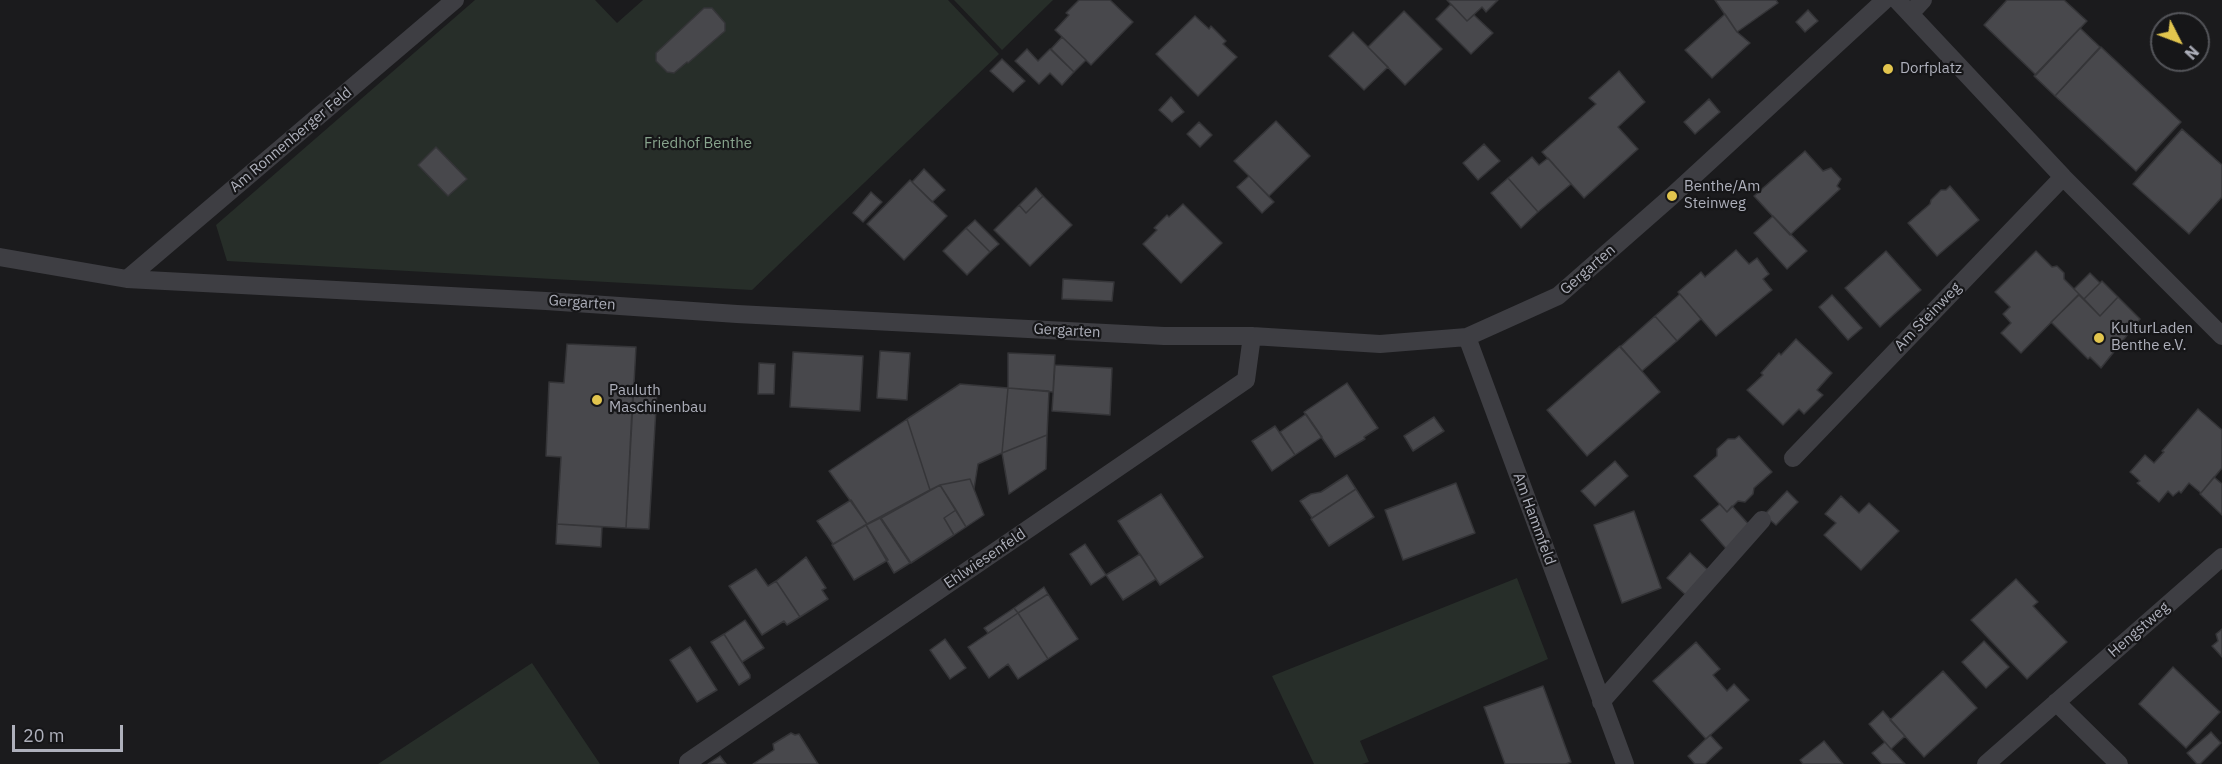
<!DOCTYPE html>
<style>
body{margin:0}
#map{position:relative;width:2222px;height:764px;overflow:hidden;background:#1b1b1d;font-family:"IBM Plex Sans",sans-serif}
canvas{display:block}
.north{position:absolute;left:2150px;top:12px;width:60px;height:60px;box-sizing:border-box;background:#161618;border:2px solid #535459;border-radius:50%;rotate:132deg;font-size:16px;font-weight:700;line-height:24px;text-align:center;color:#aeb0bb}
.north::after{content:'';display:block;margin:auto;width:21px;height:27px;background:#e2c54e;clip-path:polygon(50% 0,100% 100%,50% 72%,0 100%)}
.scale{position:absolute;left:12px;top:725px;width:111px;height:27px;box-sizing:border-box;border:3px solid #aeb0bb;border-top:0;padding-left:8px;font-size:18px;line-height:21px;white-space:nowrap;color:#aeb0bb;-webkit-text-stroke:4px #161618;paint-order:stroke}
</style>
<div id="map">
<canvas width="2222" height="764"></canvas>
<div class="north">N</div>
<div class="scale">20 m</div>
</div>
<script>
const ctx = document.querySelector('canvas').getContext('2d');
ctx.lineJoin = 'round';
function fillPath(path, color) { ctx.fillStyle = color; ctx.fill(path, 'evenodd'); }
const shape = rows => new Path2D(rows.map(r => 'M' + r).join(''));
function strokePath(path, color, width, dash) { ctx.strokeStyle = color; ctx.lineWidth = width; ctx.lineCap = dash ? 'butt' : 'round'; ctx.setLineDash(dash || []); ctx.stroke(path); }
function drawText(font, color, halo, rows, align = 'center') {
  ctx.font = font + ' "IBM Plex Sans",sans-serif'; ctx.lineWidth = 4.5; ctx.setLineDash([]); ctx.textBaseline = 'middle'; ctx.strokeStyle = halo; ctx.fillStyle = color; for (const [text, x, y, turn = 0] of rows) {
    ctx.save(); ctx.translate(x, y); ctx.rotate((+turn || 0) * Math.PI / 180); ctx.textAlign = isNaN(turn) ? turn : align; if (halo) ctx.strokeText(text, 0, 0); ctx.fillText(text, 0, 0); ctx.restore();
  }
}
const green = shape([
 [475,0,595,0,617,23,643,0,948,0,999,54,752,290,227,261,216,225],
 [954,0,1053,0,1002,50],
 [1517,578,1548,659,1360,741,1369,762,1362,764,1314,764,1272,676],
 [532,663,600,764,378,764]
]);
const building = shape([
 [1079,0,1110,0,1133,22,1091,65,1055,30,1069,15,1066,13,1079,0],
 [1447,0,1498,0,1486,12,1482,7,1467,21,1447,0],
 [1715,0,1776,0,1778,3,1737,32,1715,0],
 [2007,0,2064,0,2087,21,2036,75,1984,25,2007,0],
 [1451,4,1467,21,1474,15,1493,33,1471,54,1436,19,1451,4],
 [704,8,712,8,725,23,725,31,688,63,687,62,674,73,667,72,656,61,656,53,704,8],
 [1808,10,1818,21,1805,32,1796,22,1808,10],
 [1404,11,1442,49,1405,85,1368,47,1404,11],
 [1725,14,1737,32,1750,43,1712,78,1685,50,1725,14],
 [1195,16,1209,29,1211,26,1226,41,1223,44,1237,57,1198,96,1156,54,1195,16],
 [2080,28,2100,47,2055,96,2034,76,2080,28],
 [1353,32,1388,67,1364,90,1329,56,1353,32],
 [1062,37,1086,60,1074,72,1051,49,1062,37],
 [2101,47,2181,122,2136,171,2055,96,2101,47],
 [1027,49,1038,61,1050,49,1074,72,1062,85,1050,73,1039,84,1015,61,1027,49],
 [1002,59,1025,81,1013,92,990,71,1002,59],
 [1619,71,1645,102,1618,127,1638,149,1584,198,1542,152,1596,104,1589,98,1619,71],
 [1171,97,1184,112,1172,122,1159,110,1171,97],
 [1709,99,1720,112,1695,134,1684,122,1709,99],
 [1276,121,1310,156,1269,196,1234,161,1276,121],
 [1199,122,1212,135,1200,147,1187,134,1199,122],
 [2182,129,2222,165,2222,197,2189,234,2133,184,2182,129],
 [1484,144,1500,161,1478,180,1463,163,1484,144],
 [436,147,467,179,448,196,418,165,436,147],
 [1805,151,1823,171,1831,168,1841,179,1837,186,1840,189,1790,235,1754,196,1805,151],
 [1532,157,1539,165,1548,158,1571,184,1538,212,1508,178,1532,157],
 [924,169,945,190,932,202,912,182,924,169],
 [1249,176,1274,202,1262,213,1237,187,1249,176],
 [1508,178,1538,212,1521,228,1491,193,1508,178],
 [910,180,947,216,904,260,867,224,910,180],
 [1950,186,1979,220,1937,256,1908,223,1930,204,1931,200,1941,190,1946,190,1950,186],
 [1036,188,1043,196,1026,213,1019,205,1036,188],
 [871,192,882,202,863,222,853,213,871,192],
 [1043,196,1072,225,1030,266,994,230,1019,205,1026,213,1043,196],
 [1183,204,1222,243,1181,283,1143,244,1157,230,1154,228,1167,215,1169,217,1183,204],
 [1773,216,1807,251,1787,269,1754,233,1773,216],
 [975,220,999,244,990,252,966,228,975,220],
 [966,228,990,252,967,275,943,251,966,228],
 [1736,250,1749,264,1757,258,1769,274,1763,279,1772,290,1716,336,1678,292,1701,272,1705,277,1736,250],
 [1886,251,1921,290,1880,327,1845,288,1886,251],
 [2036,251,2052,267,2057,266,2064,273,2064,279,2079,294,2021,353,2001,333,2011,323,2003,314,2010,307,1995,292,2036,251],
 [2090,273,2100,283,2084,299,2074,289,2090,273],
 [1063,279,1114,282,1112,301,1062,299,1063,279],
 [2102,281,2118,297,2100,316,2084,299,2102,281],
 [1680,294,1701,319,1677,341,1655,316,1680,294],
 [1832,295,1862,328,1848,340,1819,307,1832,295],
 [2079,295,2100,316,2118,297,2140,319,2101,368,2090,357,2088,359,2051,322,2079,295],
 [1655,316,1677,341,1642,371,1620,347,1655,316],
 [1796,339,1832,373,1817,390,1823,395,1804,414,1799,409,1783,425,1747,390,1763,375,1761,373,1779,353,1781,355,1796,339],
 [567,344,636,347,626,528,557,524,561,457,546,456,549,382,564,383,567,344],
 [1620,346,1660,392,1587,456,1547,410,1620,346],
 [880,351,910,353,907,400,877,398,880,351],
 [793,352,863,356,860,411,790,407,793,352],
 [1008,353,1055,355,1053,392,1008,388,1008,353],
 [759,363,775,364,774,394,758,394,759,363],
 [1055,365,1112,368,1110,415,1052,411,1055,365],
 [1347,383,1378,428,1364,437,1365,439,1335,457,1304,412,1347,383],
 [960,384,1008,388,1002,453,978,464,974,489,970,479,940,485,930,490,907,419,960,384],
 [1008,388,1049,391,1047,435,1002,453,1008,388],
 [633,390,657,391,649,529,626,528,633,390],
 [2198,409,2222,430,2222,468,2201,493,2189,483,2181,493,2179,491,2173,496,2168,491,2159,502,2137,483,2140,481,2130,472,2145,455,2154,463,2164,452,2162,451,2198,409],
 [1306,414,1322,437,1295,455,1280,432,1306,414],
 [1434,417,1444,431,1413,451,1404,436,1434,417],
 [907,419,930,490,867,524,829,471,907,419],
 [1275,426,1295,455,1272,471,1252,441,1275,426],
 [1047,435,1046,469,1009,494,1002,453,1047,435],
 [1739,436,1772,472,1754,488,1753,494,1745,502,1738,501,1727,512,1694,476,1717,456,1717,449,1728,439,1735,439,1739,436],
 [1615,461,1628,476,1595,506,1581,491,1615,461],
 [1347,475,1356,489,1312,518,1300,501,1311,494,1321,492,1347,475],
 [2214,477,2222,484,2222,515,2200,494,2214,477],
 [970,479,984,515,966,527,940,485,970,479],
 [1456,483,1475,533,1403,560,1385,510,1456,483],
 [940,485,956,510,944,518,954,535,911,563,881,518,940,485],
 [1356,489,1374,517,1329,546,1311,519,1356,489],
 [1787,491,1798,502,1776,525,1764,515,1787,491],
 [1161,494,1203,557,1160,585,1118,521,1161,494],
 [1841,496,1859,513,1869,503,1899,531,1861,570,1824,535,1836,523,1825,514,1841,496],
 [851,500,867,524,833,544,817,521,851,500],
 [1720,504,1727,512,1732,506,1752,528,1729,552,1701,520,1720,504],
 [956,510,966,527,954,535,944,518,956,510],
 [1634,511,1661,588,1622,603,1594,525,1634,511],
 [880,518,910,563,894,573,866,525,880,518],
 [557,524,602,527,601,547,556,544,557,524],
 [866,525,888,560,854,580,832,545,866,525],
 [1085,544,1106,575,1091,585,1070,554,1085,544],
 [1690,553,1711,573,1688,597,1667,578,1690,553],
 [1140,554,1156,579,1123,600,1106,575,1140,554],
 [806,557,826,588,822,590,828,599,800,617,776,581,806,557],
 [756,569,768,586,776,581,800,617,787,625,784,621,762,635,729,586,756,569],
 [2016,579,2038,602,2033,606,2067,642,2027,679,1971,620,2016,579],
 [1044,587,1048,594,1018,613,1014,608,1044,587],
 [1048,594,1078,639,1048,659,1018,613,1048,594],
 [1014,608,1018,613,988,633,984,628,1014,608],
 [1018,613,1048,659,1018,679,1008,664,989,678,968,647,1018,613],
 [745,620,764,648,742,662,724,634,745,620],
 [2222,629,2222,657,2212,646,2218,641,2216,634,2222,629],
 [724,634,750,675,750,678,739,685,711,642,724,634],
 [945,639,966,668,950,679,930,650,945,639],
 [1984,641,2009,667,1986,688,1962,662,1984,641],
 [1696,642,1720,669,1713,675,1727,691,1734,684,1749,700,1706,739,1653,681,1696,642],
 [690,647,717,690,697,702,670,660,690,647],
 [2173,667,2220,712,2186,748,2139,704,2173,667],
 [1943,671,1977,708,1924,757,1890,720,1943,671],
 [1543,686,1571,762,1566,764,1505,764,1484,707,1543,686],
 [1883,711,1905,736,1891,749,1869,724,1883,711],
 [2211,732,2221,743,2200,764,2197,764,2187,753,2211,732],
 [791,733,795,735,799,734,818,764,753,764,774,750,773,744,791,733],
 [1710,735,1722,748,1705,764,1695,764,1688,756,1710,735],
 [1824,741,1843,764,1803,764,1800,760,1824,741],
 [1885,742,1891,749,1905,764,1882,764,1872,753,1885,742],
 [720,756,726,764,708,764,720,756]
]);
const minor = shape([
 [1897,0,2063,177,2222,336],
 [1910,14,1923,0],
 [0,257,127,279,546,301,737,314,1164,336,1252,336,1380,344,1467,337,1558,296,1672,196,1885,0],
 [127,279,455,0],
 [1467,337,1625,764],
 [1793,458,2063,177],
 [1601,702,1762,520],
 [2056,702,2119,764],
 [688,762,1246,380,1252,336],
 [1986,764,2222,557]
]);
const markers = [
 [1888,69,6,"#e2c54e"],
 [1672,196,6,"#e2c54e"],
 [2099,338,6,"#e2c54e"],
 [597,400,6,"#e2c54e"]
];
const poiNames = [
 ["Dorfplatz",1900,69],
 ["Benthe/Am",1684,187],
 ["Steinweg",1684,204],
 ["KulturLaden",2111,329],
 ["Benthe e.V.",2111,346],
 ["Pauluth",609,391],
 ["Maschinenbau",609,408]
];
const streetNames = [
 ["Am Ronnenberger Feld",291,140,-40],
 ["Gergarten",1588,270,-41],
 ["Gergarten",582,303,4],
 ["Am Steinweg",1928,317,-46],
 ["Gergarten",1067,331,3],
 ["Am Hammfeld",1534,519,70],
 ["Ehlwiesenfeld",985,559,-34],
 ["Hengstweg",2139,630,-41]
];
const parkNames = [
 ["Friedhof Benthe",698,144]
];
fillPath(green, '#272e29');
fillPath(building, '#48484c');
strokePath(building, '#353538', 1.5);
strokePath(minor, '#3e3e43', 18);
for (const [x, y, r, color] of markers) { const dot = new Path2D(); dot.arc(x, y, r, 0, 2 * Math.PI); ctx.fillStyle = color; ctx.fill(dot); strokePath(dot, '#161618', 2); }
drawText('15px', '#aeb0bb', '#161618', poiNames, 'left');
drawText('15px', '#aeb0bb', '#161618', streetNames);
drawText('15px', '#88a48d', '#161618', parkNames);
</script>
